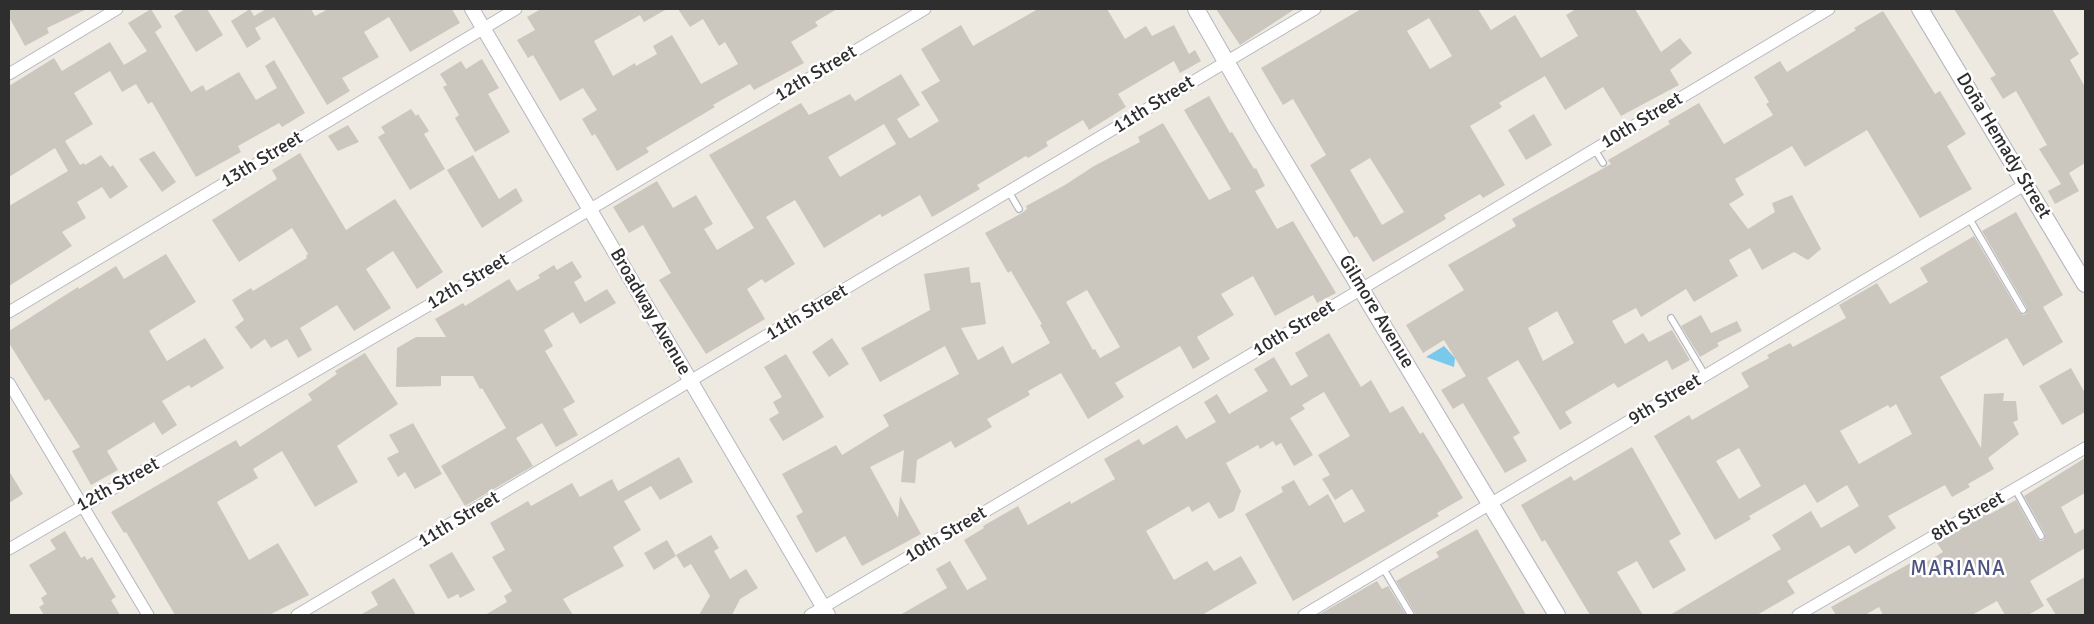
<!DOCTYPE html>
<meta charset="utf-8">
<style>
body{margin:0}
#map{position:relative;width:2094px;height:624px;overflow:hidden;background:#eee9e1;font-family:Signika,sans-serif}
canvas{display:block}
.frame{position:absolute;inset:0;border:10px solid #2e2e2e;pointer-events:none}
</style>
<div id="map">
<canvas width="2094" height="624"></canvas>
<div class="frame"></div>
</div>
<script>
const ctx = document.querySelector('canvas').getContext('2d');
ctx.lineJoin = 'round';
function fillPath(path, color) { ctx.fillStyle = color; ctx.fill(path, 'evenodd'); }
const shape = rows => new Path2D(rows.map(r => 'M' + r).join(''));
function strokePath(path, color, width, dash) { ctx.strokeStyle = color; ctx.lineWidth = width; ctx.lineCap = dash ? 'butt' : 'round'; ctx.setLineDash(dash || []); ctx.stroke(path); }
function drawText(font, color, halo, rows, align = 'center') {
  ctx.font = font + ' Signika,sans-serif'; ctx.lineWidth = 5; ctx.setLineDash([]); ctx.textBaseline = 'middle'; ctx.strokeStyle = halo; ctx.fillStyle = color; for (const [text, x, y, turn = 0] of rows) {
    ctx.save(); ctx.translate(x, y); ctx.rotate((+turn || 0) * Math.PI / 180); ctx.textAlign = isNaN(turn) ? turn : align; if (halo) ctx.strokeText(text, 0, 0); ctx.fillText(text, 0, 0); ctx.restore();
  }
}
const water = shape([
 [1444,346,1455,358,1454,367,1426,357]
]);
const building = shape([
 [9,9,87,9,47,28,49,33,25,46,9,17],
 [151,9,162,27,155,32,191,92,203,85,206,91,239,72,256,100,277,88,265,66,274,60,305,113,282,127,279,123,238,146,241,152,196,177,152,102,148,104,136,84,122,92,110,71,74,93,93,124,65,141,80,165,84,163,85,165,101,155,110,167,113,165,128,187,110,199,102,187,77,202,86,218,62,232,72,246,9,286,9,206,68,171,55,148,9,177,9,86,54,58,62,71,110,42,124,65,147,51,128,23],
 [185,9,207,9,223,35,196,52,174,16],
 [250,9,254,16,266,9,311,9,315,16,328,9,452,9,460,23,410,52,389,17,364,32,379,57,342,78,350,91,327,105,274,17,255,28,261,39,247,48,231,21],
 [541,9,667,9,644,22,640,15,594,41,613,76,635,63,636,66,657,54,653,46,672,35,701,84,738,64,725,42,719,46,703,19,690,27,678,9,837,9,815,22,818,26,791,42,804,63,754,90,750,84,713,105,715,107,646,148,649,152,617,171,595,134,592,136,582,119,597,110,583,88,560,101,533,55,528,58,517,40,535,30,527,17],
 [1038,9,1107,9,1125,39,1146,26,1152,36,1174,25,1189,54,1195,50,1201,61,1180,73,1174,61,1118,94,1126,107,1089,130,1083,120,1046,142,1048,146,1028,158,1026,156,977,185,980,189,932,217,920,195,882,217,880,214,824,248,795,200,766,217,795,264,765,283,762,279,747,289,765,319,706,354,659,280,671,273,643,225,629,233,613,207,657,181,673,208,696,195,713,224,704,229,717,250,754,228,709,155,801,103,809,115,850,94,855,101,901,74,920,105,897,119,909,138,911,138,939,121,921,92,940,81,921,49,961,25,973,46],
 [884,124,896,144,840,177,828,157],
 [1216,9,1295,9,1240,45],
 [1361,9,1478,9,1491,30,1515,15,1541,58,1578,36,1566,15,1576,9,1635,9,1661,52,1680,38,1692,53,1670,70,1679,85,1621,116,1603,87,1565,110,1545,76,1499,103,1502,107,1470,126,1505,185,1483,198,1480,194,1444,215,1446,219,1373,262,1357,236,1354,238,1310,165,1326,155,1293,99,1283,105,1261,68],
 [1429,18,1452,56,1430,69,1407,31],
 [1370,158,1404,212,1382,225,1350,170],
 [1954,9,2052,9,2079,54,2070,60,2085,87,2085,163,2069,173,2079,191,2055,204,2048,191,2061,184,2039,149,2047,145,2016,91,2003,99,1990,78,1996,75],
 [1883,11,1935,94,1940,91,1966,134,1947,146,1972,189,1920,218,1867,130,1805,167,1792,146,1735,179,1744,195,1729,204,1748,229,1775,212,1772,203,1792,195,1821,249,1808,260,1794,252,1762,270,1750,248,1729,260,1738,276,1694,302,1686,289,1641,317,1636,308,1612,321,1625,344,1643,333,1649,342,1672,330,1690,360,1672,370,1667,360,1618,388,1614,383,1565,412,1572,423,1560,430,1518,360,1487,378,1520,433,1513,437,1527,461,1505,473,1463,403,1453,409,1441,390,1466,376,1444,340,1423,353,1406,325,1464,290,1448,265,1516,226,1512,219,1611,164,1608,160,1670,124,1668,121,1699,103,1724,144,1773,115,1766,104,1769,102,1754,77,1780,61,1787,72,1856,30,1854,28],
 [1557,311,1574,343,1543,361,1528,328],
 [482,59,499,88,488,94,510,132,475,152,455,118,459,115,443,87,447,85,440,74,461,61,466,69],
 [1209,96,1230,133,1232,132,1254,169,1256,168,1265,186,1255,191,1277,229,1293,221,1336,293,1317,303,1313,295,1275,316,1253,276,1221,294,1234,315,1197,337,1210,359,1193,369,1180,346,1115,383,1124,397,1088,419,1061,373,1028,391,1030,395,987,419,992,427,955,448,951,441,917,460,915,483,901,482,904,450,870,467,898,518,900,496,921,534,862,566,845,536,816,553,796,516,803,512,782,474,836,445,842,455,889,426,883,415,959,374,945,346,880,382,861,348,930,310,924,274,969,267,971,283,980,282,986,324,961,328,978,360,1003,346,1012,364,1050,343,1040,325,1042,324,1011,271,1008,273,985,233,1022,213,1027,209,1026,206,1065,185,1094,166,1140,142,1138,137,1163,123,1209,200,1231,189,1184,110],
 [1087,290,1120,347,1100,358,1095,349,1093,350,1066,302],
 [411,109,416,116,418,114,429,131,424,134,445,169,410,190,378,137,385,133,381,127],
 [1534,114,1552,145,1526,160,1508,130],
 [348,125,359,142,338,151,328,136],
 [154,151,176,182,162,192,139,159],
 [300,153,346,230,395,199,443,272,417,289,393,251,366,269,391,308,354,331,337,305,300,328,312,350,298,358,287,339,271,348,265,339,251,349,235,327,244,320,232,300,251,288,253,291,307,258,306,256,308,254,292,228,239,262,212,220,277,179,272,170],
 [473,155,499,199,516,188,523,201,482,228,447,170],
 [2016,212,2063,295,2043,307,2063,342,2023,366,2007,338,1940,377,1981,448,1984,394,2004,393,2003,401,2016,401,2018,420,2013,422,2019,434,1988,458,1994,469,1968,484,1970,487,1952,497,1945,485,1888,516,1896,528,1855,554,1849,545,1787,581,1795,593,1757,615,1670,615,1781,549,1772,535,1811,511,1821,528,1859,506,1847,485,1817,503,1805,484,1749,516,1751,519,1715,540,1654,436,1689,415,1692,420,1749,387,1741,373,1769,358,1767,355,1790,343,1793,347,1846,318,1839,305,1877,283,1890,304,1928,282,1920,268,1974,236,2019,312,2023,315,2026,314,2027,308,1982,231],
 [1896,404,1912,434,1859,464,1840,431,1888,405,1890,408],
 [1739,448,1761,486,1739,499,1716,461],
 [166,254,196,302,149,331,167,361,205,338,224,368,191,388,189,385,162,401,177,425,162,435,154,422,107,451,118,470,91,485,72,451,80,447,49,399,45,401,9,343,9,331,78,287,79,289,116,266,124,279],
 [572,261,582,277,574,282,585,302,607,289,616,303,580,324,573,312,544,330,553,346,545,351,575,402,563,409,578,435,556,447,542,423,516,438,533,466,465,506,441,466,506,428,482,388,480,389,473,376,441,376,441,386,396,387,397,348,416,337,446,337,435,319,463,303,465,306,509,279,517,291,540,278,538,275,554,265,557,270],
 [1701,315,1711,333,1737,321,1742,331,1717,343,1719,346,1700,357,1681,326],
 [1329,333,1361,387,1371,380,1390,413,1403,406,1420,434,1423,432,1441,461,1463,498,1437,513,1439,516,1293,601,1245,514,1283,492,1281,487,1294,480,1309,506,1328,494,1344,523,1365,511,1352,489,1335,500,1322,479,1330,475,1318,455,1350,436,1324,392,1302,405,1305,409,1290,418,1313,455,1294,466,1281,443,1276,446,1273,441,1260,449,1258,445,1226,463,1241,491,1234,511,1219,519,1209,502,1192,512,1189,506,1146,531,1174,580,1207,561,1214,571,1241,556,1257,583,1202,615,900,615,947,588,936,569,950,561,967,590,987,579,964,540,984,528,983,526,1018,506,1028,525,1070,501,1071,504,1115,479,1104,459,1139,439,1143,445,1177,425,1186,439,1216,422,1204,402,1217,394,1229,414,1268,391,1254,369,1274,357,1291,386,1308,376,1295,353],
 [832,338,849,364,829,377,812,352],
 [365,353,398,404,337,446,358,482,315,507,282,451,253,469,258,478,217,502,249,560,278,543,309,595,269,615,175,615,126,532,124,533,111,512,236,440,240,447,312,400,308,394,337,374,335,371],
 [786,354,824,417,783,441,769,419,779,413,773,402,782,397,764,367],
 [2071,368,2085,393,2085,412,2062,425,2039,386],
 [413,423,442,474,415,489,405,472,398,477,387,458,399,452,389,435],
 [1632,447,1681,534,1669,541,1686,570,1653,589,1637,561,1617,572,1643,615,1590,615,1545,540,1542,542,1521,505,1571,476,1574,481],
 [679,457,693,482,660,500,651,486,624,501,641,530,613,547,624,566,563,599,573,615,485,615,507,602,504,596,512,591,492,557,505,550,490,523,528,501,531,506,572,483,580,497,612,479,618,491],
 [2085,458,2085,493,2061,507,2075,534,2085,528,2085,548,2030,581,2044,606,2028,615,2005,615,1997,601,1972,615,1883,615,1879,607,1865,615,1836,615,1831,607,1918,559,1921,565,1943,552,1937,543,1989,512,1990,514,2016,500,2037,538,2040,541,2044,540,2045,534,2024,496],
 [9,471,23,494,9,503],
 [1477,529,1526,615,1416,615,1396,581,1439,557,1436,552],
 [65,531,81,558,85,556,87,560,92,557,116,597,111,600,120,615,44,615,39,607,44,604,41,598,47,594,29,565,56,549,50,540],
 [711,535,719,548,714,551,730,579,746,569,758,588,740,599,732,615,699,615,710,596,691,564,684,568,676,555],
 [667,540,676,556,654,570,644,553],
 [452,552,475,590,460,598,458,594,448,599,429,565],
 [2085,577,2085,615,2056,615,2046,599],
 [394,578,416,615,360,615,378,605,371,592],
 [1377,581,1382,589,1388,586,1406,615,1318,615]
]);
const service = shape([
 [1595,150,1603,163],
 [1009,192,1019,209],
 [1969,218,2023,310],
 [1671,318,1705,375],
 [2015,489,2041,536],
 [1383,568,1411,615]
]);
const minor = shape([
 [9,74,117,9],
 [9,312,516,9],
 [9,383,148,615],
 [9,549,462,286,925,9],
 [297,615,1315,9],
 [810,615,1333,306,1829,9],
 [1304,615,2026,184],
 [1798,615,2085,448]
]);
const tertiary = shape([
 [472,9,828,615]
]);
const secondary = shape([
 [1196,9,1263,126,1557,615],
 [1920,9,2085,284]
]);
const streetNames = [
 ["12th Street",816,74,-31],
 ["11th Street",1154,105,-32],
 ["10th Street",1642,121,-31],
 ["Doña Hemady Street",2003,146,59],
 ["13th Street",262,160,-31],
 ["12th Street",468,282,-31],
 ["Broadway Avenue",650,312,60],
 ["Gilmore Avenue",1376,312,59],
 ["11th Street",807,313,-31],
 ["10th Street",1294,329,-31],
 ["9th Street",1665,400,-31],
 ["12th Street",118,485,-29],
 ["8th Street",1968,517,-30],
 ["11th Street",459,520,-31],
 ["10th Street",946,535,-31]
];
const quarterNames = [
 ["MARIANA",1958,569]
];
fillPath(water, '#79c9ec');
fillPath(building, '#cbc7bf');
strokePath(service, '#b4b7c0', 8);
strokePath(minor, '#b4b7c0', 13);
strokePath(tertiary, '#b4b7c0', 16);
strokePath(secondary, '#b4b7c0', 18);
strokePath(service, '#fff', 5.5);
strokePath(minor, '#fff', 11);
strokePath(tertiary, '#fff', 14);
strokePath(secondary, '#fff', 16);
drawText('19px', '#2e2e2e', '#fff', streetNames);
ctx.letterSpacing = '1px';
drawText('21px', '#4f557e', '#fff', quarterNames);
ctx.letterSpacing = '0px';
</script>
